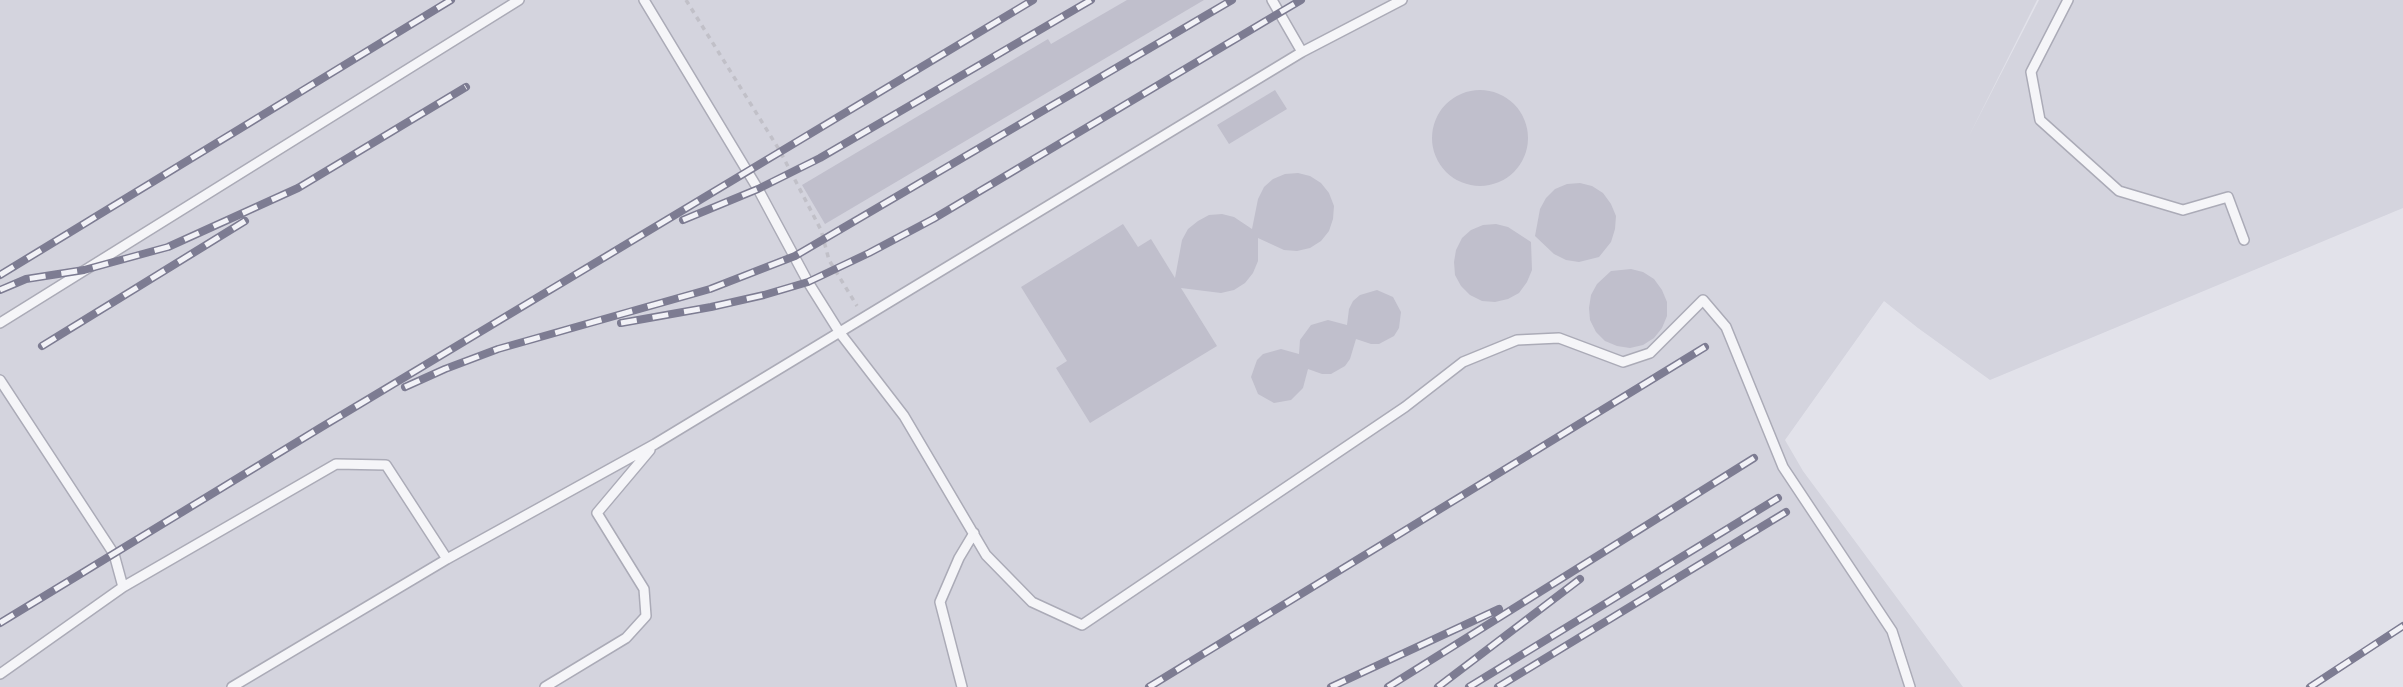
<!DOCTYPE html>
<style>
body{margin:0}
canvas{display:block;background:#e2e2ea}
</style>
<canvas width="2403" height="687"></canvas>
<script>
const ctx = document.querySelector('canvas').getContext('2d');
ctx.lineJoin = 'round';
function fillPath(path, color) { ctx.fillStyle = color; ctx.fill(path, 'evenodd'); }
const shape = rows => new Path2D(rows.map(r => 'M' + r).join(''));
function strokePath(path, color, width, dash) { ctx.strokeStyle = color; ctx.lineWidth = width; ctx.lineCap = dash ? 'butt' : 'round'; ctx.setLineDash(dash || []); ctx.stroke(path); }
const built = shape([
 [0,0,2037,0,1968,138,2039,0,2403,0,2403,208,1990,380,1918,328,1884,301,1785,440,1803,471,1963,687,0,687]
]);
const building = shape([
 [1127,0,1204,0,825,224,802,185,1048,39,1051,44],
 [1275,90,1287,109,1229,144,1217,125],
 '1432 138a48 48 0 1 1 96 0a48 48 0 1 1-96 0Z',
 [1298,173,1310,176,1321,183,1329,193,1334,206,1333,219,1329,231,1321,241,1310,248,1297,251,1284,250,1258,238,1258,261,1253,273,1245,283,1234,290,1221,293,1181,288,1217,346,1090,423,1056,368,1067,361,1021,287,1123,224,1138,247,1151,239,1175,278,1182,240,1188,229,1198,221,1209,215,1222,214,1234,217,1252,229,1258,199,1264,187,1273,179,1285,174],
 [1580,183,1592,186,1603,193,1611,204,1616,216,1615,229,1611,242,1599,257,1579,262,1566,260,1554,254,1535,236,1540,209,1546,198,1555,189,1567,184],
 [1496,224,1508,227,1531,242,1532,270,1527,282,1519,293,1508,299,1495,302,1482,301,1470,295,1461,286,1455,275,1454,262,1456,250,1462,238,1471,230,1483,225],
 [1631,269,1643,272,1654,279,1662,290,1667,302,1667,316,1662,328,1654,338,1643,345,1630,348,1617,346,1605,341,1596,332,1590,320,1589,308,1591,295,1597,284,1611,271],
 [1377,290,1393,297,1401,312,1399,328,1394,336,1379,344,1371,344,1356,339,1350,359,1345,366,1331,374,1322,374,1308,369,1303,388,1291,400,1274,403,1258,394,1251,377,1257,360,1263,354,1281,349,1299,354,1300,340,1311,325,1328,320,1347,325,1349,309,1353,301,1360,295]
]);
const path = shape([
 [686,0,780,151,821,230,829,260,857,306]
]);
const service = shape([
 [644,0,758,189,808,282,840,333,904,416,986,555,1032,602,1082,625,1405,407,1463,362,1517,340,1559,338,1623,362,1650,353,1703,300,1726,327,1783,467,1892,631,1910,687],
 [1272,0,1302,52],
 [2068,0,2031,72,2040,120,2119,191,2183,210,2228,197,2244,240],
 [0,323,519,0],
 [0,380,114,554,123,587],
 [0,674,123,587,336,464,386,465,447,559],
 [232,687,447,559,655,444,1302,52,1402,0],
 [545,687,626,638,646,616,644,589,597,513,650,450],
 [962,687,940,602,959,558,974,533]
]);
const rail = shape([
 [683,220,758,189,820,158,1091,0],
 [0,275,451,0],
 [0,290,26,279,84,270,168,247,298,188,466,87],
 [621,323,711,307,764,295,808,282,869,253,933,219,1301,0],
 [42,346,245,221],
 [405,387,445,369,498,349,710,289,795,256,1232,0],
 [0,623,320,428,1033,0],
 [1149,687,1705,347],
 [1331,687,1499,609],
 [1388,687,1754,458],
 [1438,687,1580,579],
 [1469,687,1778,498],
 [1498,687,1786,512],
 [2310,687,2403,626]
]);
fillPath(built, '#d4d4de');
fillPath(building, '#c0bfcc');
strokePath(service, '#ababb7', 12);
strokePath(path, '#c1c0c8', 3.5, [5, 5]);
strokePath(service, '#f5f5f8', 9);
strokePath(rail, '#7d7c92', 8);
strokePath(rail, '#f2f2f7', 5, [16]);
</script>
